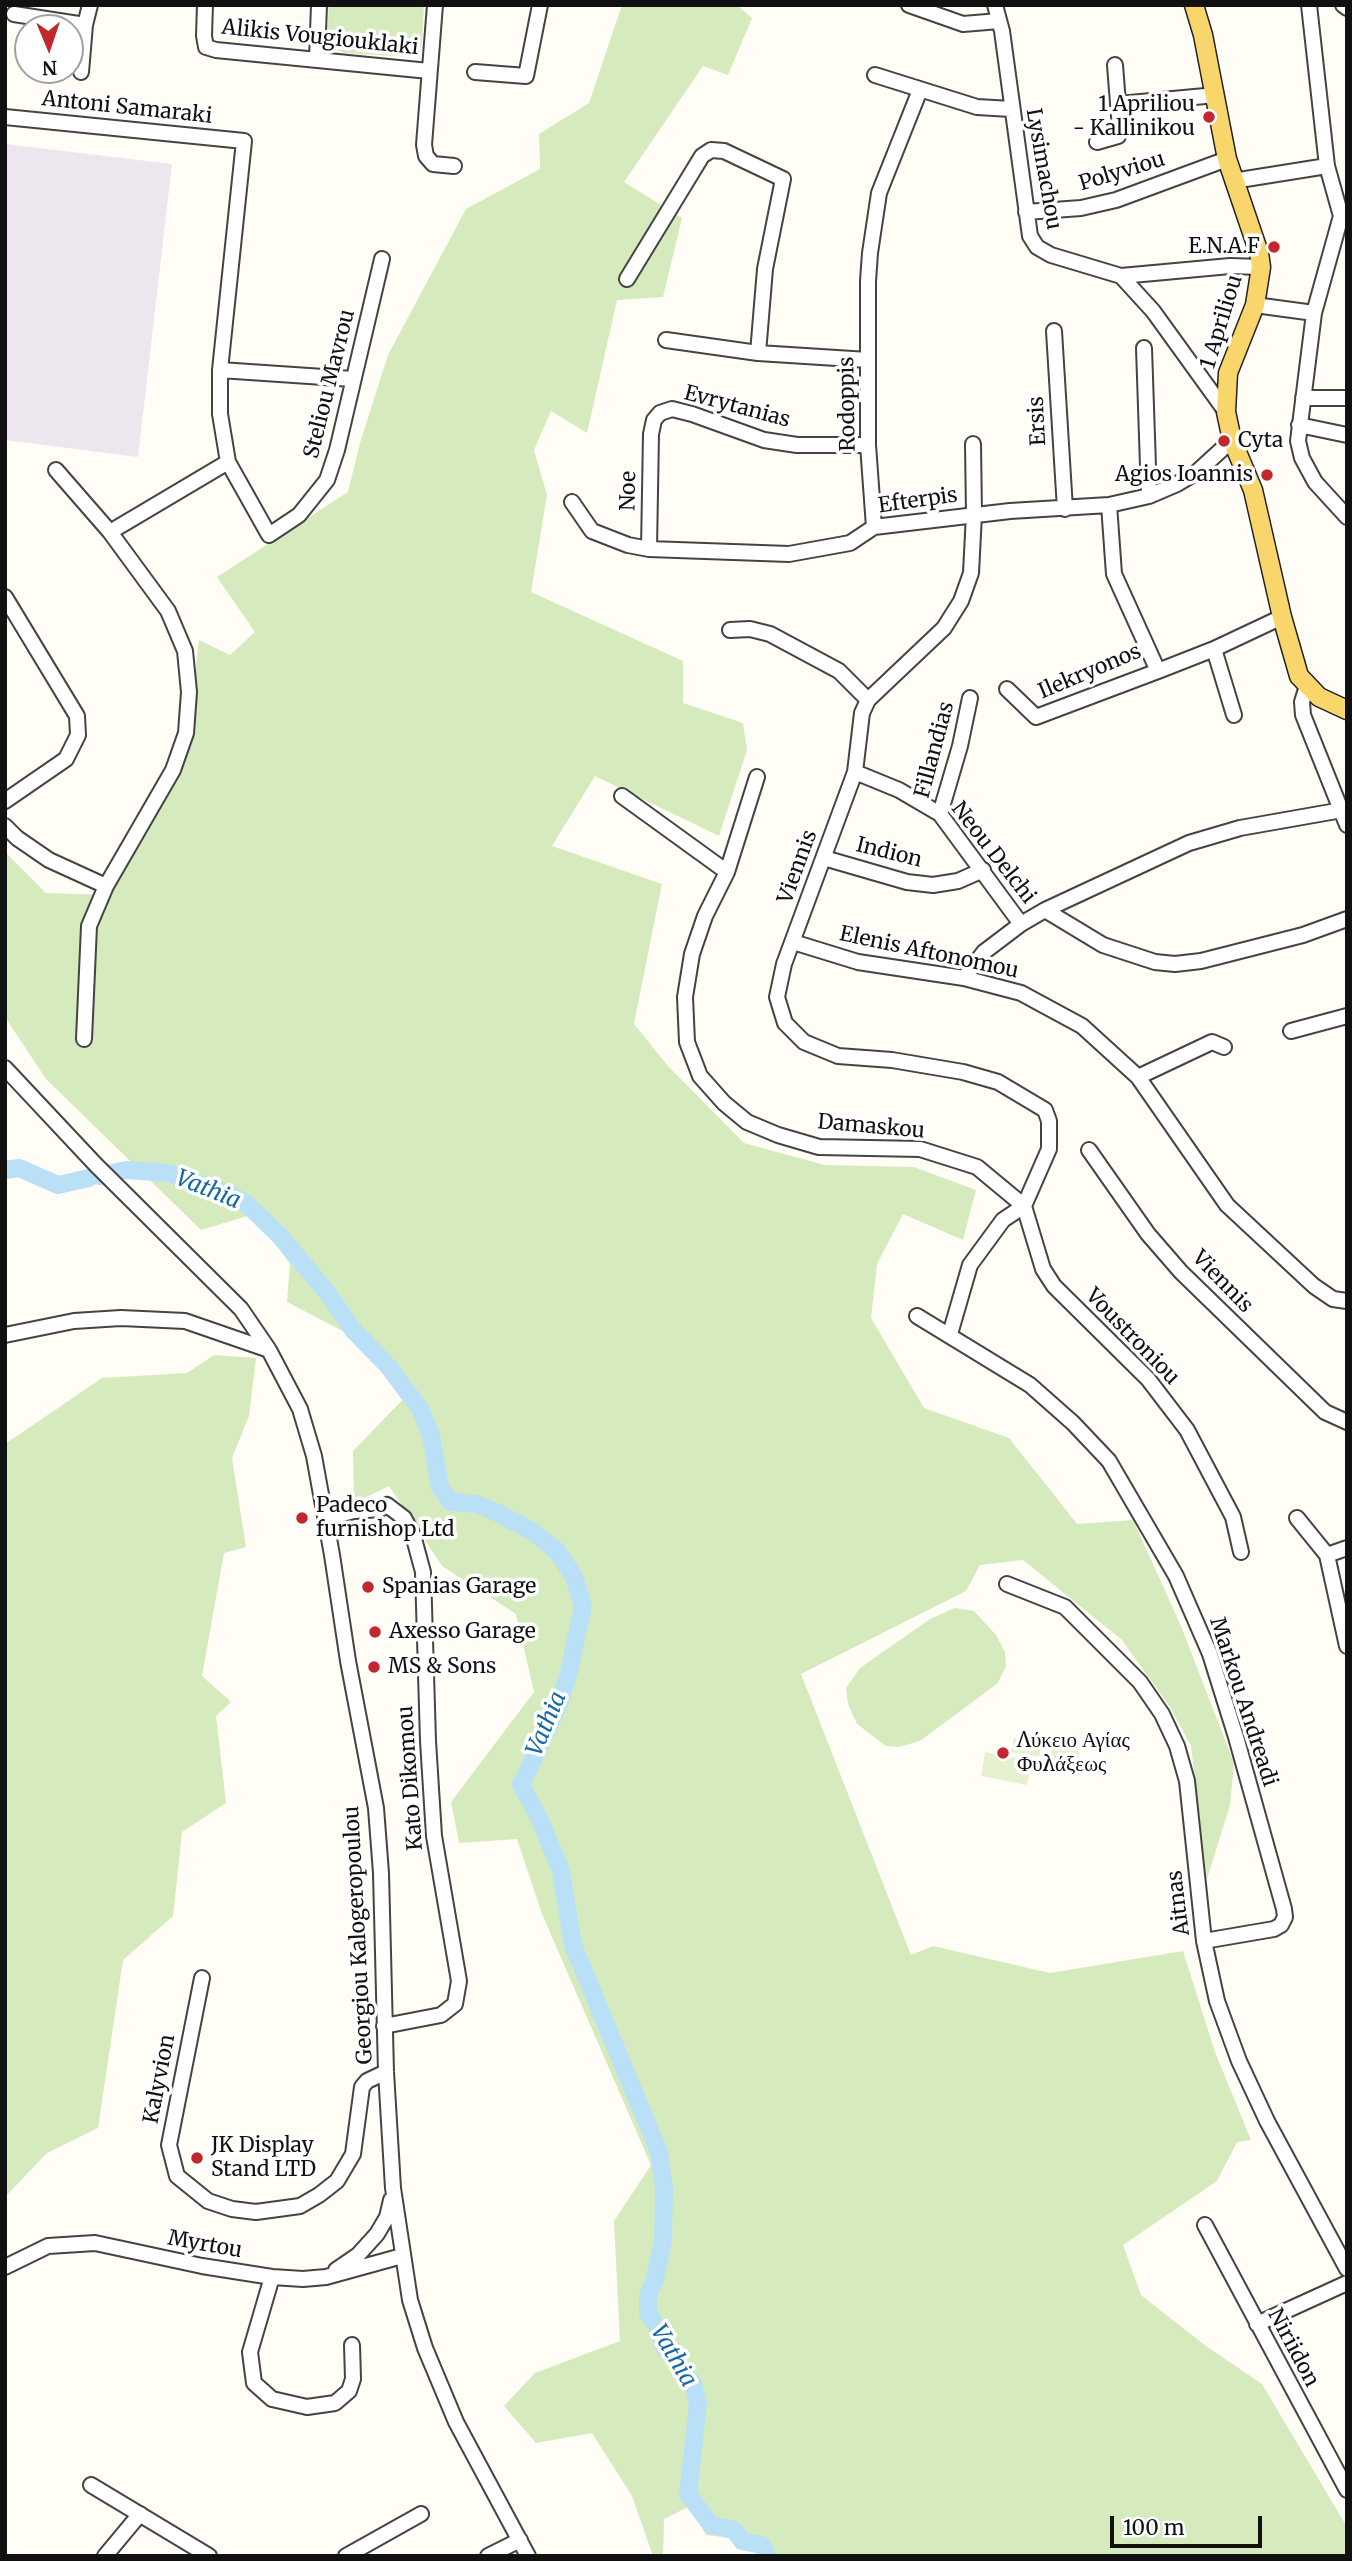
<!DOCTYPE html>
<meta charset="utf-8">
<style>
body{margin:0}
#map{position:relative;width:1352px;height:2561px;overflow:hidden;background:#fffdf5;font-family:Merriweather,serif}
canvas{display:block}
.frame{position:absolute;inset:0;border:7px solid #111;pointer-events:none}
.north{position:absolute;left:14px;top:14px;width:70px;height:70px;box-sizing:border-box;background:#fff;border:2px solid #a0a0a0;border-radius:50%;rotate:178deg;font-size:19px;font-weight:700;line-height:28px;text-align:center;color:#111}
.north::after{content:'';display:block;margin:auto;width:24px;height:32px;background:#c4262e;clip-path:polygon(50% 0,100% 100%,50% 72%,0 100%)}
.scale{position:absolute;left:1110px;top:2516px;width:152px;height:32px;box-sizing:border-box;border:4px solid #111;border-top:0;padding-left:9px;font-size:21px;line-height:24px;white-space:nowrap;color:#111;-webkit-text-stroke:5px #fff;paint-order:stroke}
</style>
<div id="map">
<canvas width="1352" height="2561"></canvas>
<div class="frame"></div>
<div class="north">N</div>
<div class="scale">100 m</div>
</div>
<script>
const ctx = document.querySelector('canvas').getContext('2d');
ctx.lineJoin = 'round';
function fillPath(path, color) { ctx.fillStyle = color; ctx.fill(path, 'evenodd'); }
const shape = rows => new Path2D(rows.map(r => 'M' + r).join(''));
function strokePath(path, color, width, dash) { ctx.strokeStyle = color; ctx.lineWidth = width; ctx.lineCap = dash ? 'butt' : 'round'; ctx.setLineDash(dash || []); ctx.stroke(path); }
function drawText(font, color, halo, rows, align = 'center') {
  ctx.font = font + ' Merriweather,serif'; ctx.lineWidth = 7; ctx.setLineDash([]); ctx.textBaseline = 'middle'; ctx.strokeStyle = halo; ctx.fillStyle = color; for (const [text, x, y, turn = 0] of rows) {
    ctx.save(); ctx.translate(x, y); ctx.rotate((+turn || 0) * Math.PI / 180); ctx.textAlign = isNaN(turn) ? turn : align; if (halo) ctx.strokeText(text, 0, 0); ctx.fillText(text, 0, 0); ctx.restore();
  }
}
const industrial = shape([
 [5,144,172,164,138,457,5,440]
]);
const green = shape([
 [329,5,424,5,422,44,414,57,344,53,330,46,327,38],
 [622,5,737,5,752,18,728,75,703,66,624,182,682,218,663,297,617,300,587,433,551,411,534,450,547,495,531,592,683,661,683,703,743,723,747,750,719,836,595,776,552,846,662,884,634,1024,668,1066,744,1143,825,1165,914,1167,976,1190,963,1240,903,1214,877,1264,871,1318,924,1408,1009,1438,1077,1524,1133,1520,1181,1626,1234,1763,1230,1805,1207,1879,1191,1746,1170,1707,1122,1640,1023,1560,980,1565,966,1591,801,1674,911,1955,933,1946,1050,1973,1183,1951,1215,2052,1251,2140,1237,2142,1217,2181,1123,2245,1141,2295,1206,2346,1262,2384,1347,2527,1347,2556,773,2556,764,2542,706,2535,690,2506,664,2519,663,2556,653,2556,632,2496,592,2433,536,2443,504,2406,535,2373,620,2341,614,2221,651,2165,542,1914,517,1839,459,1843,451,1802,534,1692,516,1614,442,1566,389,1486,354,1503,353,1451,410,1392,383,1352,287,1302,290,1264,254,1214,201,1230,46,1079,5,1017,5,852,46,893,105,895,187,747,199,640,230,655,255,632,217,577,348,492,360,443,388,355,466,209,540,169,539,134,589,103],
 [214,1355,256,1358,249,1416,232,1458,246,1547,224,1553,202,1676,231,1702,216,1716,226,1803,182,1832,173,1916,123,1960,98,2128,47,2153,5,2197,5,1444,102,1378,187,1373],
 [955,1608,974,1611,996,1635,1005,1652,1006,1666,998,1683,920,1741,899,1747,886,1746,857,1724,848,1704,846,1688,860,1668,930,1619]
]);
const pitch = shape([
 [1014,1738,1042,1743,1039,1757,1011,1752],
 [1053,1745,1080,1752,1077,1765,1049,1758],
 [985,1752,1032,1761,1027,1785,981,1776]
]);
const stream = shape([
 [89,1178,99,1176]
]);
const river = shape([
 [5,1170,19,1168,58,1185,89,1178],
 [99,1176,126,1170,168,1173,231,1195,247,1204,281,1237,329,1295,353,1330,388,1366,420,1409,431,1435,440,1488,451,1502,476,1504,498,1513,532,1531,557,1551,574,1577,583,1606,569,1672,559,1704,521,1785,539,1818,561,1871,573,1945,659,2152,664,2189,663,2241,655,2278,648,2296,648,2313,658,2328,665,2348,681,2367,693,2384,698,2404,688,2494,711,2525,734,2530,742,2541,762,2545,767,2556]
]);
const minor = shape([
 [205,5,204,36,206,47,216,50,429,71],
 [435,5,424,145,426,156,433,164,454,166],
 [909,5,963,24,999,21],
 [995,5,1002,31,1030,236,1037,247,1051,255,1121,276,1153,311,1226,412],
 [1309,5,1327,166,1341,216,1314,313,1298,441,1302,458,1315,482,1347,517],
 [1343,5,1347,8],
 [14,14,85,25],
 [317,59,319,5],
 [81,72,85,25,90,5],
 [475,72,526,76,540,5],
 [875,75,977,107,1011,109],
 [1119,104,1216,95],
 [5,117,244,141,220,370,220,414,228,462,269,535,299,515,327,480,337,450,382,259],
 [1097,142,1118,136,1120,129,1115,65],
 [1233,181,1327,166],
 [1026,212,1081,208,1116,200,1227,159],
 [1121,276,1230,266,1261,267],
 [627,279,702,156,711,150,724,151,783,179,765,269,758,353],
 [1255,305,1314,313],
 [1054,331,1065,509],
 [666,340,758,353,868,360],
 [1144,348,1149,496],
 [220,370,353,379],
 [1303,398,1347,398],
 [1299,425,1347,435],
 [973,444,974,514,971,573,961,601,944,628,868,700,862,713,855,772,784,964,777,997,785,1023,804,1042,838,1056,892,1060,963,1072,998,1082,1045,1110,1049,1121,1049,1149,1024,1206,1043,1269,1054,1286,1148,1379,1187,1430,1233,1517,1241,1552],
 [56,470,110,532,168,611,185,651,189,692,186,733,173,770,106,886,89,926,84,1039],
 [572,502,592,531,628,545,649,549,789,554,850,543,874,527,1010,511,1109,505,1149,496,1177,484,1197,472,1232,440],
 [874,527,868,445,868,281,870,253,879,193,920,90],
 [110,532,228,462],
 [649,549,651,434,654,420,660,413,672,409,692,414,764,440,797,445,868,445],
 [5,597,77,716,78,735,66,759,5,801],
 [730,630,750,629,770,634,839,671,868,700],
 [1158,671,1214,649],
 [1307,686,1302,702,1303,715,1347,825],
 [1007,689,1036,717,1158,671,1114,574,1109,505],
 [1234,715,1214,649,1282,617],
 [855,772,899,790,940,814,1021,924],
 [757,777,727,872,705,916,692,954,685,997,687,1042,700,1076,724,1103,747,1122,778,1135,819,1147,920,1149,977,1167,1024,1206],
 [622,796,727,872],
 [940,814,960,746,970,698],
 [5,826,17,838,49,860,106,886],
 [824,858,907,882,933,885,958,881,983,870],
 [1045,910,1103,945,1155,962,1175,964,1201,961,1303,935,1347,919],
 [793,942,858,962,964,978,1021,993,1082,1026,1138,1077,1227,1205,1314,1286,1333,1299,1347,1301],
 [964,978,984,952,1021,924,1045,910,1189,843,1240,828,1342,810],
 [1291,1031,1347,1016],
 [5,1068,96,1165,241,1309,269,1350,300,1409,314,1456,332,1555,348,1661,376,1808,381,1873,386,2072,393,2188,410,2300,425,2348,456,2422,528,2556],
 [1138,1077,1212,1042,1224,1047],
 [1089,1150,1148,1234,1181,1272,1325,1412,1347,1422],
 [917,1316,1030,1385,1073,1423,1109,1461,1176,1576,1210,1654,1236,1737,1284,1909,1285,1917,1281,1925,1274,1929,1204,1941],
 [950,1334,970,1265,1003,1220,1024,1206],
 [5,1335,74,1321,121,1318,185,1321,269,1350],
 [326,1518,354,1511,380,1509,387,1505,404,1518,413,1535,423,1572,428,1741,434,1836,459,1981,455,2004,441,2015,384,2026],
 [1297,1518,1327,1555],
 [1347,1548,1327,1555,1347,1646],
 [1007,1584,1065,1607,1140,1682,1162,1714,1177,1746,1187,1781,1204,1941,1217,2001,1239,2061,1267,2121,1347,2269],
 [202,1978,169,2145,177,2176,208,2201,232,2209,256,2212,300,2206,319,2195,337,2181,353,2154,362,2087,367,2081,386,2072],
 [1205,2225,1347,2490],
 [5,2267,48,2246,95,2243,202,2266,272,2277,303,2279,326,2277,402,2256],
 [336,2270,358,2255,377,2234,387,2217,391,2200],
 [272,2277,250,2352,254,2383,272,2399,307,2407,335,2403,349,2391,353,2379,352,2345],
 [1257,2324,1347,2283],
 [91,2485,209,2556],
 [105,2556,140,2514],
 [346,2556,421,2514],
 [488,2556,520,2540]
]);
const major = shape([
 [1194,5,1203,35,1227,159,1259,253,1261,267,1255,305,1228,373,1226,412,1232,440,1253,490,1282,617,1299,676,1319,697,1347,710]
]);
const markers = [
 [1209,117,7,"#c4262e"],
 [1274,247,7,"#c4262e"],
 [1224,441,7,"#c4262e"],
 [1267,475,7,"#c4262e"],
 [302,1518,7,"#c4262e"],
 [368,1587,7,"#c4262e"],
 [375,1632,7,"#c4262e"],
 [374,1667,7,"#c4262e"],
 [1003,1753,7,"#c4262e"],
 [197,2158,7,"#c4262e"]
];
const streetNames = [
 ["Alikis Vougiouklaki",320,38,6],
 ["Antoni Samaraki",127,108,6],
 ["Lysimachou",1043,169,80],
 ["Polyviou",1122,172,-17],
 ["1 Apriliou",1222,322,-73],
 ["Steliou Mavrou",330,384,-76],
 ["Rodoppis",848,404,-91],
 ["Evrytanias",737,407,15],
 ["Ersis",1038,421,-93],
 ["Noe",629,491,-89],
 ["Efterpis",918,501,-8],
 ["Ilekryonos",1090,672,-23],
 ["Fillandias",935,750,-75],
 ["Indion",889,853,14],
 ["Neou Delchi",993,853,52],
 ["Viennis",798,867,-70],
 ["Elenis Aftonomou",929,953,12],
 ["Damaskou",871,1127,5],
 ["Viennis",1222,1282,46],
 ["Voustroniou",1132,1337,46],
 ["Markou Andreadi",1243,1702,72],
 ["Kato Dikomou",411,1778,-94],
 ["Aitnas",1179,1903,-97],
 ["Georgiou Kalogeropoulou",359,1935,-93],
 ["Kalyvion",160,2079,-79],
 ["Myrtou",205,2245,10],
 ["Niriidon",1293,2348,62]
];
const poiNames = [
 ["1 Apriliou",1195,105,"right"],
 ["- Kallinikou",1195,129,"right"],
 ["E.N.A.F",1260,247,"right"],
 ["Cyta",1238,441],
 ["Agios Ioannis",1253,475,"right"],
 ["Padeco",316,1506],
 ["furnishop Ltd",316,1530],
 ["Spanias Garage",382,1587],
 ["Axesso Garage",389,1632],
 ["MS & Sons",388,1667],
 ["Λύκειο Αγίας",1017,1741],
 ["Φυλάξεως",1017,1765],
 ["JK Display",211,2146],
 ["Stand LTD",211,2170]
];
const waterNames = [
 ["Vathia",208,1190,22],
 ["Vathia",547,1724,-67],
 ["Vathia",673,2356,60]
];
fillPath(industrial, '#eee6ef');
fillPath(green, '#d5ebbd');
fillPath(pitch, '#e6f2cf');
strokePath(stream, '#3f96cf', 2.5);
strokePath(river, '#b9e0f7', 18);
strokePath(minor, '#444', 18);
strokePath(major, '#222', 21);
strokePath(minor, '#fff', 14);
strokePath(major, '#f9d66b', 18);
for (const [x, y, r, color] of markers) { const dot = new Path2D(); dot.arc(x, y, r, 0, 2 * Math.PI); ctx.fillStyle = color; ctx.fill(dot); strokePath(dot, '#fff', 2.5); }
drawText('21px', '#111', '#fff', streetNames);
drawText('21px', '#111', '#fff', poiNames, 'left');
drawText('italic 23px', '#1768a6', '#fff', waterNames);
</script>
